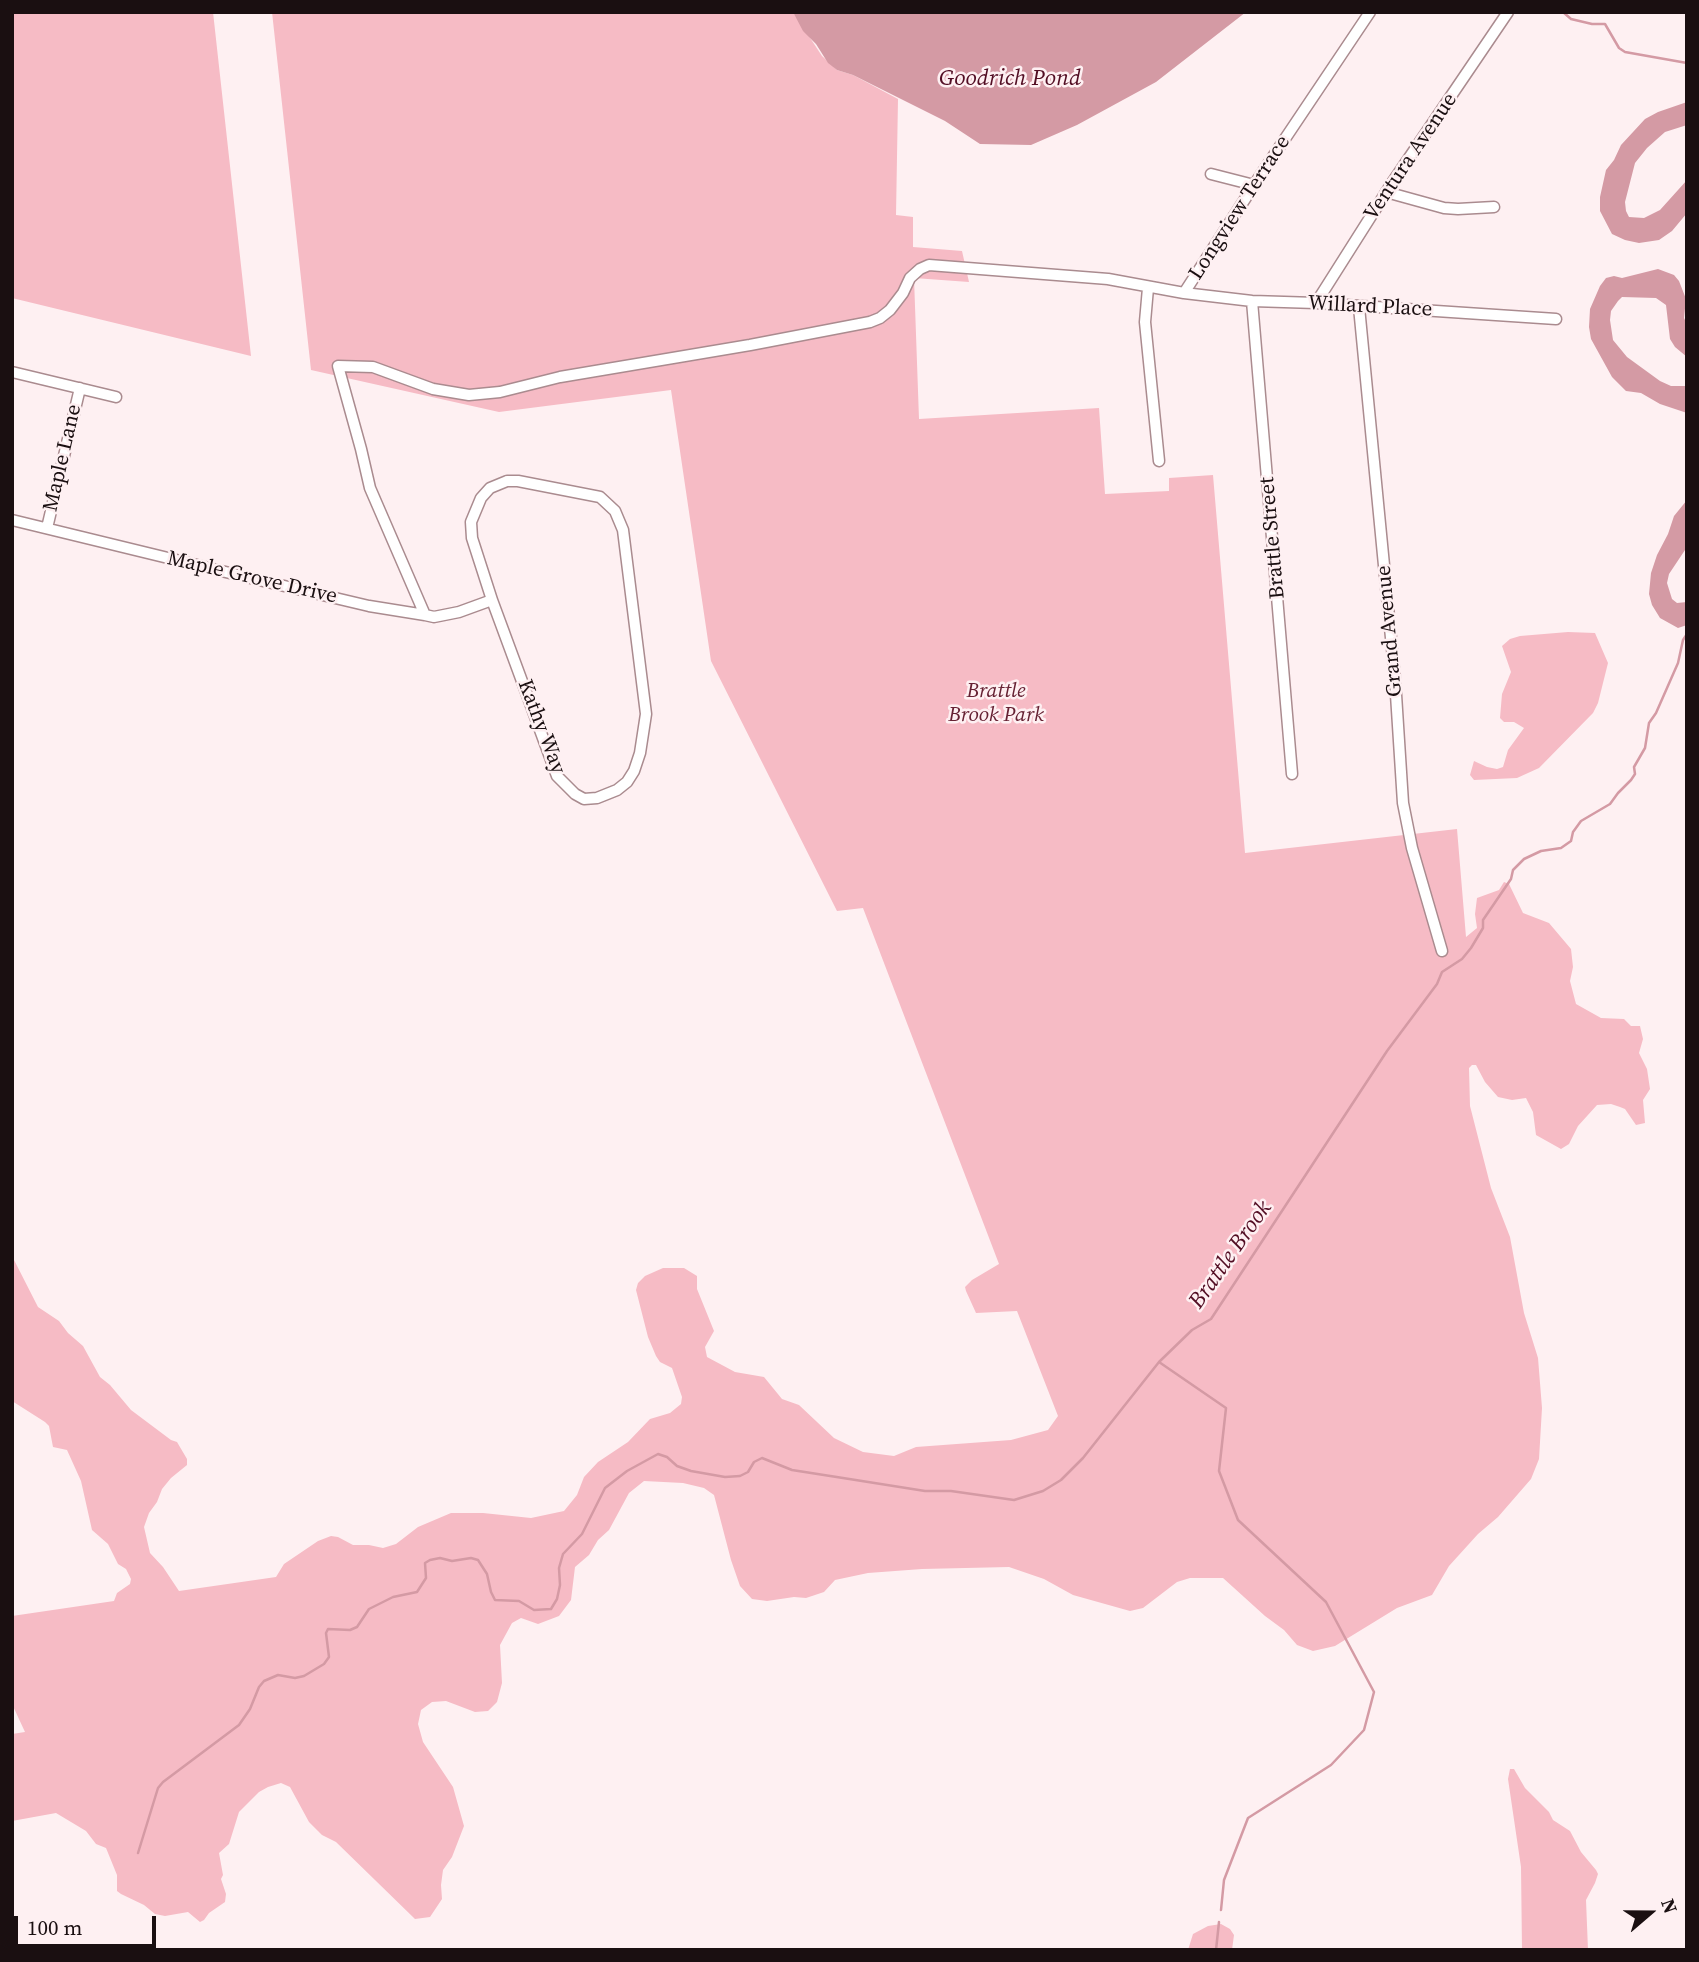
<!DOCTYPE html>
<style>
body{margin:0}
#map{position:relative;width:1699px;height:1962px;overflow:hidden;background:#fef0f2;font-family:"Source Serif 4",serif}
canvas{display:block}
.frame{position:absolute;inset:0;border:14px solid #1a0f11;pointer-events:none}
.north{position:absolute;left:1615px;top:1878px;width:70px;height:70px;-webkit-text-stroke:5px #fef0f2;paint-order:stroke;rotate:70deg;font-size:19px;font-weight:700;line-height:28px;text-align:center;color:#1a0f11}
.north::after{content:'';display:block;margin:auto;width:24px;height:32px;background:#1a0f11;clip-path:polygon(50% 0,100% 100%,50% 72%,0 100%)}
.scale{position:absolute;left:14px;top:1916px;width:142px;height:32px;box-sizing:border-box;border:4px solid #1a0f11;border-top:0;padding-left:9px;font-size:21px;line-height:24px;white-space:nowrap;color:#1a0f11;-webkit-text-stroke:5px #fef0f2;paint-order:stroke}
</style>
<div id="map">
<canvas width="1699" height="1962"></canvas>
<div class="frame"></div>
<div class="north">N</div>
<div class="scale">100 m</div>
</div>
<script>
const ctx = document.querySelector('canvas').getContext('2d');
ctx.lineJoin = 'round';
function fillPath(path, color) { ctx.fillStyle = color; ctx.fill(path, 'evenodd'); }
const shape = rows => new Path2D(rows.map(r => 'M' + r).join(''));
function strokePath(path, color, width, dash) { ctx.strokeStyle = color; ctx.lineWidth = width; ctx.lineCap = dash ? 'butt' : 'round'; ctx.setLineDash(dash || []); ctx.stroke(path); }
function drawText(font, color, halo, rows, align = 'center') {
  ctx.font = font + ' "Source Serif 4",serif'; ctx.lineWidth = 5; ctx.setLineDash([]); ctx.textBaseline = 'middle'; ctx.strokeStyle = halo; ctx.fillStyle = color; for (const [text, x, y, turn = 0] of rows) {
    ctx.save(); ctx.translate(x, y); ctx.rotate((+turn || 0) * Math.PI / 180); ctx.textAlign = isNaN(turn) ? turn : align; if (halo) ctx.strokeText(text, 0, 0); ctx.fillText(text, 0, 0); ctx.restore();
  }
}
const green = shape([
 [12,12,213,12,251,356,12,298],
 [272,12,793,12,822,56,837,70,853,75,898,99,896,215,913,217,913,247,962,251,969,282,914,278,919,419,1099,408,1105,494,1169,491,1169,478,1213,475,1245,853,1457,829,1466,937,1477,928,1475,914,1477,898,1499,890,1504,882,1509,884,1523,913,1549,923,1571,949,1573,967,1570,981,1576,1004,1601,1018,1624,1019,1631,1026,1640,1026,1643,1039,1639,1053,1647,1069,1650,1089,1643,1100,1645,1123,1636,1125,1625,1109,1620,1107,1611,1104,1597,1105,1578,1126,1569,1144,1561,1149,1536,1135,1533,1112,1526,1098,1512,1100,1498,1097,1485,1082,1476,1065,1472,1065,1469,1068,1470,1106,1491,1188,1510,1237,1524,1313,1538,1358,1542,1408,1539,1459,1531,1479,1498,1517,1478,1534,1449,1566,1432,1595,1397,1608,1335,1646,1313,1651,1297,1645,1284,1630,1265,1616,1223,1578,1190,1578,1177,1582,1143,1608,1130,1611,1073,1595,1044,1579,1009,1567,922,1569,868,1573,835,1580,824,1592,806,1598,794,1597,767,1601,752,1599,740,1586,731,1560,714,1495,704,1488,683,1483,644,1481,629,1493,609,1530,598,1540,589,1555,575,1567,571,1600,559,1616,538,1624,521,1618,512,1623,500,1645,502,1683,497,1702,488,1711,475,1712,446,1701,432,1702,421,1710,418,1724,423,1742,453,1787,464,1826,452,1857,443,1870,441,1885,442,1899,430,1917,415,1919,336,1842,322,1835,309,1822,290,1787,281,1783,268,1787,259,1792,239,1812,229,1844,219,1853,223,1875,221,1879,226,1894,225,1902,209,1913,204,1920,200,1922,188,1912,165,1916,155,1914,144,1905,121,1894,117,1891,117,1875,106,1848,96,1844,86,1831,56,1813,12,1821,12,1734,25,1732,12,1704,12,1616,114,1601,117,1593,130,1584,131,1579,126,1569,118,1564,108,1544,92,1530,81,1481,67,1450,53,1447,49,1426,45,1422,12,1401,12,1256,38,1307,59,1321,68,1333,83,1346,100,1377,110,1385,131,1410,171,1440,177,1442,187,1459,187,1465,171,1478,162,1489,157,1502,149,1513,144,1527,150,1553,163,1567,179,1591,276,1577,284,1564,318,1541,331,1536,338,1537,353,1545,369,1545,383,1548,396,1544,418,1527,451,1513,483,1513,531,1518,564,1511,577,1495,584,1477,598,1462,628,1442,650,1419,670,1413,681,1404,682,1397,672,1368,660,1362,656,1356,648,1337,636,1290,638,1283,645,1276,663,1268,684,1268,697,1276,697,1289,714,1331,705,1347,707,1357,735,1372,764,1377,782,1399,799,1405,834,1438,863,1452,894,1456,916,1447,1011,1440,1048,1430,1058,1416,1017,1311,976,1313,966,1291,965,1287,972,1280,999,1264,863,908,837,911,711,661,671,390,499,412,311,370],
 [1568,632,1595,633,1608,663,1598,703,1593,713,1539,768,1517,778,1474,780,1470,775,1474,761,1487,767,1497,769,1503,767,1508,750,1524,728,1514,722,1504,722,1500,718,1502,694,1511,672,1502,646,1510,639,1520,636],
 [1510,1769,1514,1769,1525,1788,1549,1812,1553,1820,1570,1831,1581,1852,1596,1870,1598,1874,1595,1883,1586,1900,1588,1950,1522,1950,1521,1867,1508,1779],
 [1221,1924,1230,1929,1234,1935,1232,1950,1188,1950,1193,1934,1208,1926]
]);
const water = shape([
 [793,12,1246,12,1156,82,1077,125,1031,145,980,144,945,121,853,75,837,70,828,63,816,44,803,31],
 [1687,102,1687,125,1665,132,1647,148,1635,163,1625,202,1626,211,1629,217,1644,218,1660,210,1687,180,1687,213,1672,231,1659,240,1639,243,1625,240,1612,234,1600,211,1600,197,1606,170,1614,160,1621,145,1645,119,1658,112],
 [1658,269,1674,275,1679,281,1686,299,1684,318,1687,324,1687,357,1675,347,1670,339,1666,305,1656,298,1622,297,1618,301,1611,311,1610,320,1613,340,1627,357,1660,381,1671,386,1687,386,1687,413,1660,404,1641,393,1626,391,1612,377,1591,339,1589,327,1590,309,1600,286,1606,278,1614,276,1622,278],
 [1687,500,1687,547,1669,574,1667,583,1672,599,1677,603,1687,602,1687,625,1678,628,1660,618,1652,605,1649,594,1651,573,1657,555,1668,534,1674,516]
]);
const stream = shape([
 [1563,12,1571,19,1592,24,1605,24,1619,48,1625,52,1687,63],
 [1159,1362,1226,1408,1219,1471,1238,1520,1326,1602,1374,1692,1364,1730,1331,1765,1248,1818,1224,1880,1221,1910],
 [138,1853,158,1788,163,1782,239,1725,250,1709,259,1687,264,1681,278,1675,295,1678,304,1676,324,1664,329,1657,326,1633,328,1629,350,1630,357,1627,369,1609,393,1597,417,1592,426,1578,425,1563,430,1560,440,1558,452,1561,471,1558,478,1560,487,1574,491,1592,495,1600,519,1601,534,1610,551,1609,557,1599,560,1585,559,1568,563,1554,582,1534,605,1488,627,1471,658,1454,667,1457,677,1466,691,1471,725,1477,740,1476,748,1472,754,1462,762,1458,792,1470,843,1478,925,1491,951,1491,1014,1500,1043,1491,1061,1480,1083,1458,1159,1362,1192,1330,1211,1319,1387,1051,1437,984,1442,972,1462,959,1471,948,1483,928,1483,920,1511,879,1513,870,1524,859,1541,851,1561,848,1571,841,1573,832,1581,821,1610,804,1618,793,1631,780,1635,774,1634,767,1645,748,1649,723,1656,713,1678,663,1683,640,1687,634],
 [1216,1950,1219,1922]
]);
const street = shape([
 [1211,174,1254,185],
 [1386,192,1444,208,1458,209,1494,207],
 [1148,288,1145,322,1159,461],
 [1184,293,1252,301,1316,303,1556,319],
 [1252,301,1292,774],
 [1316,303,1392,183,1508,12],
 [1359,307,1395,679,1403,803,1412,848,1442,951],
 [12,372,116,397],
 [507,481,518,481,600,497,615,511,623,530,646,714,640,753,634,771,627,782,617,790,597,798,584,799,575,794,557,776,492,600,472,538,471,522,481,498,490,488,507,481],
 [12,520,242,576,369,606,425,615,434,617,459,612,492,600],
 [47,528,80,388],
 [425,615,370,488,361,449,338,366,373,367,433,389,469,395,500,392,560,377,750,345,870,322,880,318,890,310,903,293,910,278,920,269,929,265,1108,279,1184,293,1258,179,1370,12]
]);
const streetNames = [
 ["Ventura Avenue",1411,157,-56],
 ["Longview Terrace",1240,208,-57],
 ["Willard Place",1370,307,3],
 ["Maple Lane",63,458,-77],
 ["Brattle Street",1273,538,-95],
 ["Maple Grove Drive",252,578,13],
 ["Grand Avenue",1390,631,-95],
 ["Kathy Way",541,727,69]
];
const parkNames = [
 ["Brattle",996,692],
 ["Brook Park",996,716]
];
const waterNames = [
 ["Goodrich Pond",1010,79],
 ["Brattle Brook",1231,1255,-55]
];
fillPath(green, '#f6bbc5');
fillPath(water, '#d49aa4');
strokePath(stream, '#d49aa4', 2.5);
strokePath(street, '#aa8b8f', 13);
strokePath(street, '#fff', 10);
drawText('21px', '#1a0f11', '#fef0f2', streetNames);
drawText('italic 21px', '#662133', '#fef0f2', parkNames);
drawText('italic 23px', '#520d23', '#fef0f2', waterNames);
</script>
